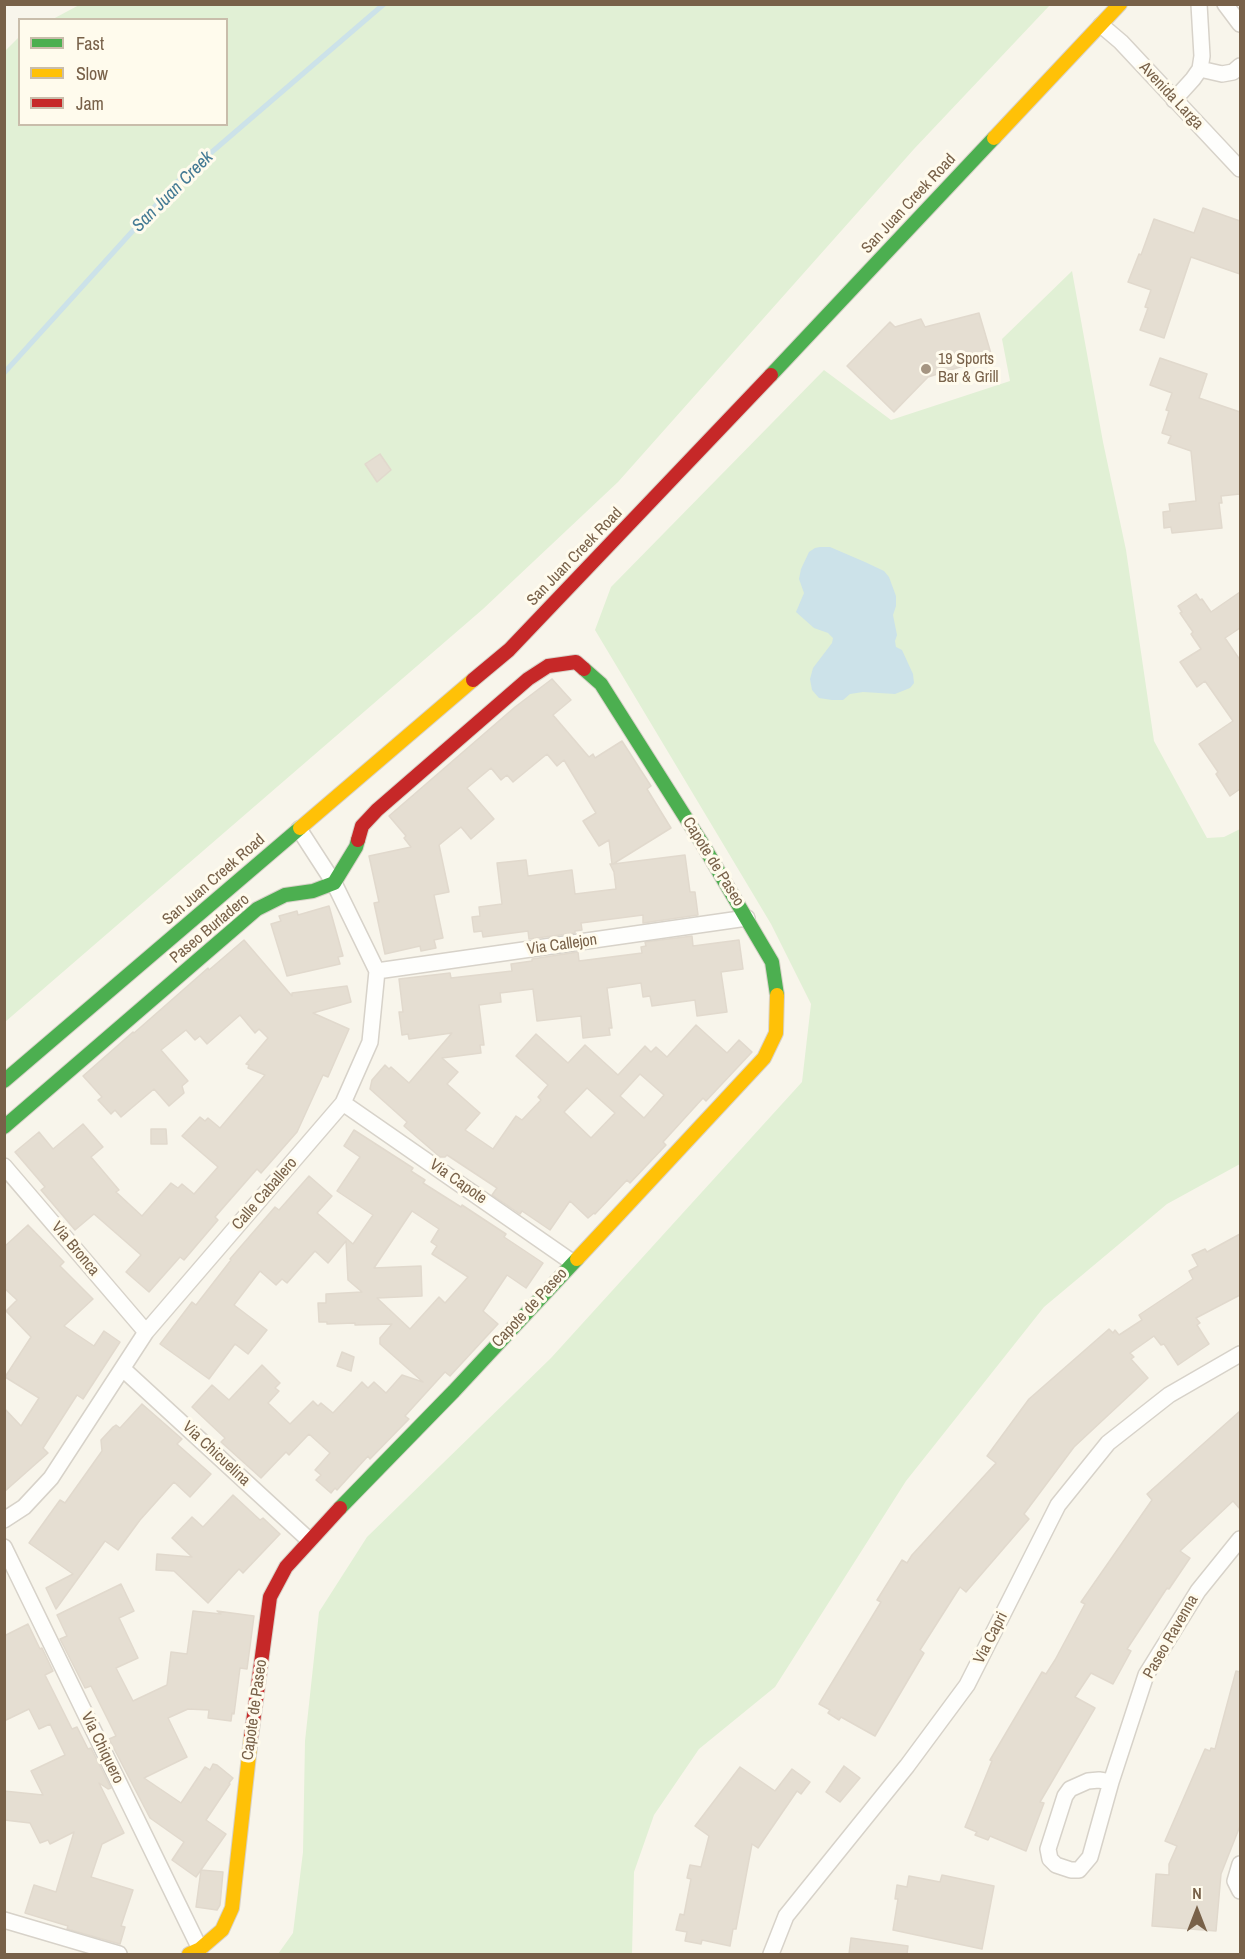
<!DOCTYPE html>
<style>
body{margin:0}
#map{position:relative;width:1245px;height:1959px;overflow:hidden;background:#f8f5eb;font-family:"Archivo Narrow",sans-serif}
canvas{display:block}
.frame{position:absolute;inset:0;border:6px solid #786149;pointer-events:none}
.legend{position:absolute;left:18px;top:18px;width:210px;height:108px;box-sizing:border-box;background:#fffbed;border:2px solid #c9bdab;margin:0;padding:8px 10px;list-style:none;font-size:18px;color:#786149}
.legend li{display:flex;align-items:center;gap:12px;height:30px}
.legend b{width:30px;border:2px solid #c9bdab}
.north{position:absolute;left:1167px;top:1881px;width:60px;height:60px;-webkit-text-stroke:4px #fffbed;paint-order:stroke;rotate:0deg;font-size:16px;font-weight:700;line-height:24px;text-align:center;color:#786149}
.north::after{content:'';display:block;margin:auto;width:21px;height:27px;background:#786149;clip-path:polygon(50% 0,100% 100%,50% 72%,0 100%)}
</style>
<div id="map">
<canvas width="1245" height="1959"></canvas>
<div class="frame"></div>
<ul class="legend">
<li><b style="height:8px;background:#4caf50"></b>Fast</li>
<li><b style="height:8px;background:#ffc107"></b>Slow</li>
<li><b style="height:8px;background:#c62828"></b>Jam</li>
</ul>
<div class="north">N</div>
</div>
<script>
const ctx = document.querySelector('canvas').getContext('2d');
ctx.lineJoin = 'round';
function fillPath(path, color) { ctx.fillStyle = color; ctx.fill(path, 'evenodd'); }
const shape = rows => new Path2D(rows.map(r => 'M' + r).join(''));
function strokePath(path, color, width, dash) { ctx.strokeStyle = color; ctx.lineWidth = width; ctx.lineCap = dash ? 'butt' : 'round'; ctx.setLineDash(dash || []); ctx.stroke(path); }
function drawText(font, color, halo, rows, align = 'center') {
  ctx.font = font + ' "Archivo Narrow",sans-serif'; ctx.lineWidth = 6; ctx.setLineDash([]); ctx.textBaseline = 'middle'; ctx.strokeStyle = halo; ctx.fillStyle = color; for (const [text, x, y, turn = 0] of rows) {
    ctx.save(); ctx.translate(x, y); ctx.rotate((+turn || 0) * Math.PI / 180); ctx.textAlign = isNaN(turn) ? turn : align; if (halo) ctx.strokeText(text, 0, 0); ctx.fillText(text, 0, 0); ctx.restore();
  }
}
const green = shape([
 [81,4,1050,5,914,149,618,482,483,609,5,1022,4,52,19,37,20,124,226,124,226,20,53,19],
 [1072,271,1103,442,1126,550,1154,741,1207,838,1224,837,1240,829,1240,1164,1167,1204,1044,1307,906,1481,775,1687,699,1749,654,1815,634,1872,632,1954,278,1954,293,1933,303,1852,305,1741,319,1612,367,1537,551,1358,802,1082,811,1004,771,924,595,630,611,587,824,370,891,420,1010,381,1002,339]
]);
const water = shape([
 [820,547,830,547,865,562,884,571,889,577,896,596,896,606,893,615,897,635,895,641,896,647,902,650,913,674,914,683,910,688,895,694,863,692,850,694,843,700,832,700,819,698,812,690,810,679,813,668,832,643,833,638,828,633,814,628,796,612,804,593,799,579,801,569,809,552,815,548]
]);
const stream = shape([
 [4,373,177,182,384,4]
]);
const building = shape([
 [1203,208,1240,221,1240,274,1191,257,1164,338,1140,330,1148,308,1145,307,1151,290,1128,282,1139,254,1141,255,1154,219,1194,233,1203,208],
 [979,313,992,357,928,377,894,412,847,366,890,322,895,327,921,319,925,327,979,313],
 [1160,358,1207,374,1199,398,1240,412,1240,494,1221,496,1222,503,1219,503,1222,528,1172,533,1171,527,1164,528,1163,512,1170,511,1169,504,1196,501,1191,451,1168,443,1171,436,1162,433,1169,411,1166,410,1172,393,1150,385,1160,358],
 [380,454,391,470,377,482,365,464,380,454],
 [1240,592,1240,628,1225,638,1240,660,1240,789,1230,796,1216,774,1218,772,1199,744,1233,721,1205,681,1197,687,1180,662,1201,649,1191,634,1193,632,1180,613,1182,612,1178,606,1196,594,1200,600,1202,599,1211,612,1240,592],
 [552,679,571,700,553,715,589,757,593,754,595,758,622,741,651,786,647,789,671,828,613,864,685,855,690,892,695,892,698,915,643,923,643,915,581,923,582,930,575,931,575,933,529,939,528,931,483,937,482,931,474,932,472,917,480,916,479,907,502,904,497,863,526,860,528,876,572,870,575,894,616,889,614,872,610,864,612,864,609,840,599,846,583,821,596,813,564,760,557,766,547,754,513,782,507,775,501,780,491,768,467,788,494,819,471,839,461,827,439,845,449,892,434,895,443,938,434,940,436,948,421,951,420,946,385,954,374,903,379,902,369,856,411,847,404,838,406,836,389,816,515,707,552,679],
 [329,906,343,956,338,957,340,964,287,976,271,924,281,921,279,916,297,911,298,915,329,906],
 [692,936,693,946,739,940,743,969,721,972,727,1012,697,1016,695,1000,652,1006,650,996,643,997,641,983,607,988,612,1028,609,1028,610,1035,583,1038,581,1016,537,1021,533,989,500,993,501,1002,479,1005,484,1045,480,1045,481,1053,442,1058,458,1072,447,1084,480,1113,465,1130,493,1149,516,1116,522,1120,541,1100,538,1097,548,1085,516,1056,536,1034,568,1063,585,1045,618,1075,645,1046,651,1052,656,1047,667,1057,696,1025,727,1053,739,1040,752,1052,706,1101,703,1098,663,1142,666,1145,630,1183,627,1180,595,1214,594,1213,588,1218,570,1201,550,1230,522,1211,520,1214,492,1195,497,1188,447,1155,445,1157,440,1157,404,1126,407,1122,370,1089,372,1080,385,1065,389,1069,391,1067,409,1083,452,1033,409,1039,408,1034,402,1035,399,1012,403,1012,399,979,450,973,451,978,512,971,511,964,532,961,532,959,578,952,579,961,642,953,641,947,646,946,645,942,692,936],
 [640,1074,664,1095,644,1118,620,1096,640,1074],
 [587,1088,615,1113,591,1138,564,1112,587,1088],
 [244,940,292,996,292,993,347,986,351,1002,313,1013,349,1029,328,1077,323,1075,297,1132,261,1173,257,1169,215,1217,218,1220,184,1260,180,1257,149,1292,126,1272,141,1255,94,1214,75,1230,41,1190,45,1187,15,1152,39,1132,53,1149,83,1124,103,1147,91,1157,119,1190,116,1192,142,1216,171,1183,178,1188,182,1184,194,1194,218,1167,182,1136,200,1117,205,1121,208,1118,220,1128,265,1075,248,1068,249,1065,246,1064,268,1038,259,1029,255,1033,240,1015,207,1044,200,1036,195,1040,186,1030,161,1050,188,1081,182,1086,184,1093,169,1106,154,1089,121,1117,115,1110,111,1114,98,1100,102,1097,83,1076,133,1032,134,1033,208,968,209,970,244,940],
 [151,1129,166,1129,167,1144,151,1144,151,1129],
 [354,1130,413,1168,411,1171,425,1180,423,1183,461,1207,462,1205,506,1234,504,1237,543,1263,526,1288,507,1275,483,1311,498,1324,450,1376,445,1372,405,1416,409,1419,370,1459,368,1456,337,1490,335,1488,331,1493,316,1480,321,1475,315,1470,330,1453,309,1434,289,1455,286,1452,261,1478,221,1442,225,1438,192,1407,212,1385,229,1400,262,1365,280,1383,275,1388,279,1391,268,1403,290,1424,313,1401,318,1406,321,1403,333,1413,362,1382,368,1388,374,1382,386,1393,402,1375,423,1382,380,1344,380,1338,392,1324,355,1325,355,1323,327,1324,327,1322,319,1322,318,1303,326,1303,326,1294,362,1292,348,1280,346,1241,328,1263,315,1251,287,1283,282,1279,276,1285,260,1271,234,1305,267,1330,248,1354,235,1344,209,1379,160,1344,192,1302,196,1305,231,1260,230,1259,275,1207,279,1210,309,1176,332,1196,317,1213,353,1244,373,1215,337,1191,360,1157,344,1146,354,1130],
 [412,1211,439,1229,431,1242,437,1246,432,1254,468,1277,445,1303,439,1297,410,1329,377,1298,422,1296,421,1266,374,1268,412,1211],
 [28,1225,64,1262,60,1266,93,1299,64,1326,94,1346,104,1331,120,1342,83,1399,77,1395,43,1448,48,1453,4,1492,4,1408,21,1426,39,1398,5,1377,31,1337,6,1311,17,1300,4,1288,4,1247,28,1225],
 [1240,1234,1240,1295,1196,1318,1200,1323,1197,1325,1209,1344,1178,1365,1164,1344,1161,1345,1154,1336,1130,1353,1134,1357,1131,1359,1148,1378,1074,1447,1024,1514,1029,1519,966,1592,960,1587,920,1650,924,1653,875,1736,841,1717,839,1720,828,1713,830,1710,819,1704,881,1602,877,1600,902,1560,907,1563,912,1555,996,1463,987,1456,1029,1399,1109,1329,1113,1333,1115,1330,1119,1335,1142,1320,1139,1315,1193,1279,1189,1271,1198,1266,1192,1255,1205,1249,1207,1252,1240,1234],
 [342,1352,354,1357,351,1371,337,1366,342,1352],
 [142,1404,182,1439,177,1444,211,1474,190,1497,174,1482,140,1520,118,1550,105,1541,56,1609,46,1588,73,1574,29,1543,60,1500,65,1503,102,1451,101,1440,113,1427,116,1425,120,1428,142,1404],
 [1240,1411,1240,1509,1233,1501,1180,1551,1190,1558,1169,1589,1167,1588,1127,1649,1131,1651,1113,1684,1091,1673,1075,1697,1095,1708,1040,1802,1044,1803,1026,1851,990,1836,988,1840,975,1835,977,1832,965,1827,992,1761,990,1760,1042,1672,1046,1674,1055,1660,1085,1604,1081,1602,1152,1500,1147,1494,1240,1411],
 [233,1495,260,1520,263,1518,280,1534,243,1573,239,1569,208,1603,174,1571,156,1570,157,1554,192,1557,172,1538,192,1517,203,1527,233,1495],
 [121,1584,134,1611,119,1618,138,1658,116,1668,133,1701,167,1685,171,1652,187,1654,193,1611,221,1614,217,1611,254,1616,247,1669,240,1668,234,1714,232,1713,231,1721,208,1718,209,1710,188,1709,168,1718,187,1757,144,1778,181,1803,205,1767,210,1770,213,1764,217,1765,233,1778,229,1783,230,1784,206,1820,226,1834,196,1877,172,1860,184,1842,150,1818,109,1739,116,1736,91,1686,85,1688,60,1639,67,1636,57,1615,121,1584],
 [28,1624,40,1649,42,1648,53,1671,45,1675,72,1729,77,1727,88,1749,91,1748,111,1788,108,1789,99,1783,124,1833,102,1844,91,1877,133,1890,121,1926,125,1927,120,1944,67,1929,68,1926,25,1913,34,1885,56,1892,74,1832,50,1844,48,1840,40,1843,30,1823,4,1820,4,1791,43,1795,31,1771,65,1755,50,1724,39,1729,29,1709,4,1721,4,1636,28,1624],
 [1236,1671,1240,1672,1240,1826,1221,1874,1216,1931,1152,1926,1156,1874,1169,1875,1169,1864,1177,1846,1165,1841,1205,1749,1210,1751,1211,1748,1215,1749,1236,1671],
 [844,1766,860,1778,840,1802,826,1792,844,1766],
 [740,1767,775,1791,792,1769,810,1782,801,1794,797,1791,758,1848,752,1844,736,1929,733,1929,730,1946,702,1940,701,1944,685,1941,687,1932,676,1930,680,1914,684,1915,691,1879,687,1878,690,1865,701,1867,709,1836,695,1826,740,1767],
 [201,1870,223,1872,220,1905,217,1910,196,1907,201,1870],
 [942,1875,994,1886,982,1949,893,1930,898,1899,895,1899,897,1885,907,1887,909,1876,940,1882,942,1875],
 [851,1938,908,1946,907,1954,849,1954,851,1938]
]);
const street = shape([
 [1225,4,1240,24],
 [1101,25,1121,42,1240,169],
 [1200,69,1222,74,1233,72,1240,66],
 [1174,100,1193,79,1200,69,1202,56,1199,4],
 [377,971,747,918],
 [343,1103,572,1262],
 [4,1166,146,1332],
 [123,1369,309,1540],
 [4,1520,24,1507,51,1478,146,1332,343,1103,370,1042,377,971,334,883,299,829],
 [4,1547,200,1949],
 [1111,1782,1099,1780,1088,1781,1070,1789,1065,1796,1048,1849,1050,1859,1056,1865,1071,1870,1079,1870,1090,1857,1111,1782,1146,1675,1198,1591,1240,1539],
 [1240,1864,1235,1881,1240,1891],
 [4,1920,119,1954],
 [771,1954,786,1916,907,1766,967,1685,1058,1505,1108,1443,1169,1395,1240,1354]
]);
const fast = shape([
 [771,375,994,138],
 [584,669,601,684,703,845,772,962,777,995],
 [4,1081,300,828],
 [4,1127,257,909,285,895,313,891,334,883,356,847,358,840],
 [340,1508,454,1391,577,1259]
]);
const slow = shape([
 [994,138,1120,4],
 [300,828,473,680],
 [577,1259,764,1058,776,1033,777,995],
 [189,1954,200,1949,222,1930,232,1908,251,1737]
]);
const jam = shape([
 [473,680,509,650,771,375],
 [358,840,362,826,377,810,528,679,548,666,576,662,584,669],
 [251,1737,270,1597,286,1567,340,1508]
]);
const markers = [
 [926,369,6,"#a59582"]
];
const streetNames = [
 ["Avenida Larga",1171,96,47],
 ["San Juan Creek Road",909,204,-47],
 ["San Juan Creek Road",575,557,-46],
 ["Capote de Paseo",713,862,58],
 ["San Juan Creek Road",214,880,-41],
 ["Paseo Burladero",210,929,-40],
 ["Via Callejon",562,945,-8],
 ["Via Capote",458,1182,35],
 ["Calle Caballero",265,1194,-49],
 ["Via Bronca",75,1249,50],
 ["Capote de Paseo",530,1308,-47],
 ["Via Chicuelina",216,1454,43],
 ["Paseo Ravenna",1171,1637,-60],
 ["Via Capri",991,1638,-63],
 ["Capote de Paseo",255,1710,-82],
 ["Via Chiquero",102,1748,64]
];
const poiNames = [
 ["19 Sports",938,360],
 ["Bar & Grill",938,378]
];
const waterNames = [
 ["San Juan Creek",173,192,-45]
];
fillPath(green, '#e1f0d5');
fillPath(water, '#cce2e9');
strokePath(stream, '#cce2e9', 5);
fillPath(building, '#e5ded2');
strokePath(building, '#e1d9cd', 1.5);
strokePath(street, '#d7d2c9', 18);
strokePath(fast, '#d8d2c9', 16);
strokePath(slow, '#d8d2c9', 16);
strokePath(jam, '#d8d2c9', 16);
strokePath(street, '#fefefc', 15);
strokePath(fast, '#4caf50', 14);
strokePath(slow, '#ffc107', 14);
strokePath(jam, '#c62828', 14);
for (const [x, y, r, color] of markers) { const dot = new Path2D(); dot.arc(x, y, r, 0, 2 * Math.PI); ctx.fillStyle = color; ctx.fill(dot); strokePath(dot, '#fffbed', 2); }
drawText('16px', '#786149', '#fffbed', streetNames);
drawText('16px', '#786149', '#fffbed', poiNames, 'left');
drawText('italic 18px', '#447a94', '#fffbed', waterNames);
</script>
